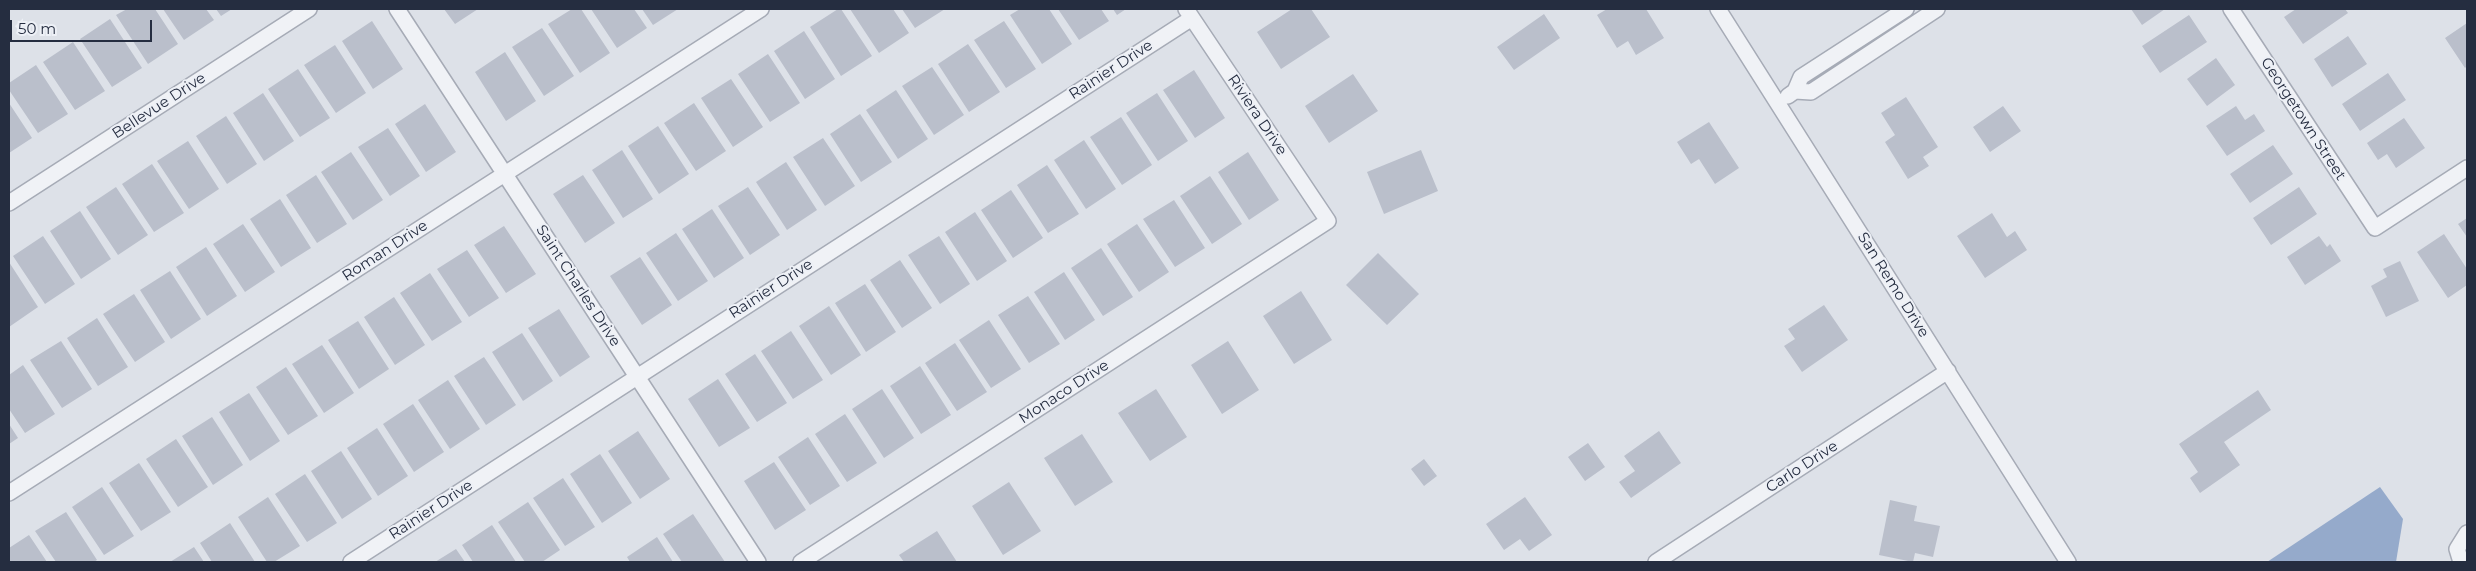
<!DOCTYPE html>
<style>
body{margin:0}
#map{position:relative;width:2476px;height:571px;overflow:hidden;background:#dde1e8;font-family:Montserrat,sans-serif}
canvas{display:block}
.frame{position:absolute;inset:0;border:10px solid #252d40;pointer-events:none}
.scale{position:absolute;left:10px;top:20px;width:142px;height:22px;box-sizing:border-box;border:2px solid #252d40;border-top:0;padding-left:6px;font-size:15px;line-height:18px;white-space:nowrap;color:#252d40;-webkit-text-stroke:4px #edf0f6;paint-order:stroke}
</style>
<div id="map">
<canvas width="2476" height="571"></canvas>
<div class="frame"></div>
<div class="scale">50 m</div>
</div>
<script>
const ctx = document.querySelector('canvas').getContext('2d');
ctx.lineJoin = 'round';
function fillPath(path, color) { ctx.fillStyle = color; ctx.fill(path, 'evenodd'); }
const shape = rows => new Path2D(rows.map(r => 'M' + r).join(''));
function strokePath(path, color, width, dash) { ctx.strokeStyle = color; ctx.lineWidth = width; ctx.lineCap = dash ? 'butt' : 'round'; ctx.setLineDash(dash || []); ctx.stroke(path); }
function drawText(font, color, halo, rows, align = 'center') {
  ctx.font = font + ' Montserrat,sans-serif'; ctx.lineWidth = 4; ctx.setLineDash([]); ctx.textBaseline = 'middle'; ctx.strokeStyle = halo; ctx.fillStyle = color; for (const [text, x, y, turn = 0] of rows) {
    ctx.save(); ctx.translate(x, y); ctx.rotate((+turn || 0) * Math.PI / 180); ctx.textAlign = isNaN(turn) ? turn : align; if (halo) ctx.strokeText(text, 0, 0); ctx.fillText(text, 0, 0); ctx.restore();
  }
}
const water = shape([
 [2380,487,2403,519,2396,562,2267,562]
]);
const building = shape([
 [127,9,155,9,178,44,148,64,116,15],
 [163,9,206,9,214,20,184,40],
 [216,9,232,9,221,16],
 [444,9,478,9,455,24],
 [572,9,581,9,610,53,580,73,548,24],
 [591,9,634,9,647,28,617,48],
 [642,9,678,9,653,25],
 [838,9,841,9,872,56,841,76,810,27],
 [850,9,893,9,909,33,879,53],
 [902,9,945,9,915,28],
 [1020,9,1049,9,1072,44,1042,64,1010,15],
 [1058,9,1101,9,1109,21,1079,40],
 [1113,9,1126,9,1117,15],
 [1292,9,1311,9,1330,37,1281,69,1257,32],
 [1607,9,1646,9,1664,38,1636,55,1628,41,1617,48,1597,15],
 [2131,9,2165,9,2142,25],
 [2296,9,2345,9,2348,13,2303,44,2284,17],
 [1544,14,1560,38,1514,70,1497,47],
 [2189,15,2207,42,2160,73,2142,46],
 [110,19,142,68,112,87,80,39],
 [372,21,403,69,373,89,342,41],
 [1004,21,1036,69,1006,88,974,40],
 [2467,23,2467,66,2465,68,2445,38],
 [542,28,574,76,544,96,512,47],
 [804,31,835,79,805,99,774,51],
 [2348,36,2367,64,2332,87,2314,59],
 [73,42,105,91,75,110,43,62],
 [968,44,1000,92,969,112,938,64],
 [335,45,366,93,336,113,304,65],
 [505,52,536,101,506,121,475,72],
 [768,54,800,103,770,122,738,74],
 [2216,58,2235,85,2207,106,2187,79],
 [36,65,68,114,38,133,9,90,9,83],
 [932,67,964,115,934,135,902,86],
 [298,69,330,118,300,137,268,89],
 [1194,70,1225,118,1195,138,1163,90],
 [2388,73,2406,100,2360,131,2342,104],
 [1353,74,1378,111,1329,143,1305,106],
 [731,79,763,127,733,147,701,98],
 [896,90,928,139,898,159,866,110],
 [263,93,294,141,264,161,233,113],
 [1157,93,1188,141,1158,161,1126,113],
 [1906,97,1938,147,1923,157,1929,166,1908,179,1885,142,1895,135,1881,113],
 [9,103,32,138,9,153],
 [694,103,726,151,696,171,664,123],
 [425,104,456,152,426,172,395,124],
 [2003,106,2021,131,1990,152,1973,127],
 [2236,106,2245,120,2254,114,2265,131,2227,156,2206,126],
 [860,114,892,162,861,182,830,134],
 [226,116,257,164,227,184,196,136],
 [1121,117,1152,165,1122,185,1090,137],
 [2404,118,2425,148,2396,168,2387,154,2378,160,2367,143],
 [1709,122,1739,168,1715,184,1699,159,1691,164,1677,142],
 [658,126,689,174,659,194,628,146],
 [388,128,420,176,390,196,358,147],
 [823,138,855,186,825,206,793,157],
 [1084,140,1116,189,1086,209,1054,160],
 [188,141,219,189,189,209,157,161],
 [2273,145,2293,174,2250,203,2230,174],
 [622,150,653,199,623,218,592,170],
 [1421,150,1438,191,1384,214,1367,172],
 [351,152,383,200,353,220,321,172],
 [1248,152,1279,200,1249,220,1218,172],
 [786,162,817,210,787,230,756,182],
 [152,164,184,213,154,232,122,184],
 [1047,165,1079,214,1048,233,1017,185],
 [316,175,347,224,317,243,286,195],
 [583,175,615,223,585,243,553,194],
 [1210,176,1242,224,1212,244,1180,196],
 [116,187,148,235,118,255,86,207],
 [748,187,780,235,750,255,718,206],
 [2299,187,2317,214,2271,245,2253,218],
 [1011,190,1043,238,1013,258,981,210],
 [280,199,311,248,281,267,250,219],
 [1174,200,1205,248,1175,267,1143,219],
 [712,209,744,258,714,278,682,229],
 [80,211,111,259,81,279,50,231],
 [975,212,1007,261,977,281,945,232],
 [1992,213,2007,237,2015,231,2027,250,1985,278,1957,236],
 [2467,218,2467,237,2458,224],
 [243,224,275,272,245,292,213,244],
 [1137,224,1169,272,1139,292,1107,244],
 [504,226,536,274,506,293,474,245],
 [676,233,708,281,678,301,646,253],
 [2444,234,2467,269,2467,285,2448,298,2417,252],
 [43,236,75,284,45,304,13,256],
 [939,236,970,284,940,304,908,255],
 [2319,236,2327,247,2330,244,2341,261,2305,285,2287,257],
 [206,247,237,296,207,316,176,267],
 [1101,248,1133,297,1103,316,1071,268],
 [467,250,499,298,469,317,437,269],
 [1378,253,1419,294,1387,325,1346,285],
 [640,257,672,305,642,325,610,276],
 [900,260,932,308,902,328,870,280],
 [2400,261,2419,301,2386,317,2371,286,2387,277,2383,269],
 [9,262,38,307,9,327],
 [170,271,201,319,171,339,140,290],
 [1064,272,1095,320,1065,340,1034,292],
 [430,273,462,322,432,341,400,293],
 [865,284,896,332,866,352,835,303],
 [1301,291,1332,340,1294,364,1263,316],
 [134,294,165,342,135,362,103,314],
 [1028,296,1060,344,1029,363,998,315],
 [394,297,425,345,395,365,364,317],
 [1824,305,1848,340,1802,372,1784,346,1795,339,1788,329],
 [829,306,861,355,831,375,799,326],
 [559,309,590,357,560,377,528,328],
 [97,318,128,367,98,386,67,338],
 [989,320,1021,369,991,388,959,340],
 [358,321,389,369,359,389,328,340],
 [791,331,823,380,793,399,761,351],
 [522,333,553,381,523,401,492,352],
 [61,341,92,389,62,408,30,360],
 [1228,341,1259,390,1222,414,1191,365],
 [955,343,987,392,957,411,925,363],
 [322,345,354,393,324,413,292,364],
 [755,354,787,403,757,422,725,374],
 [484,357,516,405,486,425,454,376],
 [23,365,55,414,25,433,9,409,9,375],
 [920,366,951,415,921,434,890,386],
 [286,367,318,416,288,435,256,387],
 [718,379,750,428,719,447,688,399],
 [448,380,480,429,450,449,418,400],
 [882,389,914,438,884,458,852,409],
 [1156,389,1187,437,1150,461,1118,413],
 [2258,390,2271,410,2224,442,2240,465,2200,493,2190,478,2198,472,2179,444],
 [249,393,280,441,250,461,219,412],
 [413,404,444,452,414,472,383,424],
 [845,414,877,463,847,482,815,434],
 [212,417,243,465,213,485,182,436],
 [9,424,18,438,9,444],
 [377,428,408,476,378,496,347,448],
 [638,431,670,479,640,499,608,451],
 [1659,431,1681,463,1631,498,1619,482,1635,471,1624,456],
 [1082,434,1113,482,1075,506,1044,458],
 [808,437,840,486,810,505,778,457],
 [176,439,208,487,178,507,146,459],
 [1588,443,1605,467,1585,481,1568,457],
 [341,451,372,499,342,519,311,471],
 [600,454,632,503,602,523,570,474],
 [1424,459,1437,476,1424,486,1411,469],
 [774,462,806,510,775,530,744,481],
 [139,463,171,512,141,531,109,483],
 [305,474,337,523,307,542,275,494],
 [563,478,595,527,565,546,533,498],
 [1009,482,1041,531,1003,555,972,506],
 [102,487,134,536,104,555,72,507],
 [268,497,300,546,274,562,267,562,238,517],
 [1525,497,1552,535,1529,551,1520,539,1504,550,1486,524],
 [1890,500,1917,506,1914,521,1940,526,1933,557,1915,553,1913,562,1879,555],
 [528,502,560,550,542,562,525,562,498,522],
 [66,512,97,560,94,562,56,562,35,531],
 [693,514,725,562,682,562,663,534],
 [230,523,255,562,212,562,200,543],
 [492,525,516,562,473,562,462,545],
 [937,531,957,562,904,562,899,555],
 [29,535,47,562,9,562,9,548],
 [657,537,673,562,630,562,627,557],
 [194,547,204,562,170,562],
 [456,549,465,562,435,562]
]);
const street = shape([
 [397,9,758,562],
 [1718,9,2068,562],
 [2231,9,2375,228,2467,168],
 [1795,91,1811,92,1937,9],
 [1788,96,1795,91,1801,77,1906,9],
 [9,203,309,9],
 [9,493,761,9],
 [351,562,1192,18],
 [801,562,1328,221,1186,9],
 [1656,562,1948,371],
 [2461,562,2457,549,2467,533]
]);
const streetNames = [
 ["Rainier Drive",1111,70,-33],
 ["Bellevue Drive",159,106,-33],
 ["Riviera Drive",1257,115,56],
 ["Georgetown Street",2303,119,57],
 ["Roman Drive",385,251,-33],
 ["San Remo Drive",1893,285,58],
 ["Saint Charles Drive",578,286,57],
 ["Rainier Drive",771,289,-33],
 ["Monaco Drive",1064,392,-33],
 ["Carlo Drive",1802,467,-33],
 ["Rainier Drive",431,510,-33]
];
fillPath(water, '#95aacb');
fillPath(building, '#babfcb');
strokePath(street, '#a6abb6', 18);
strokePath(street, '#f0f2f6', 15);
drawText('15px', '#252d40', '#edf0f6', streetNames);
</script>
